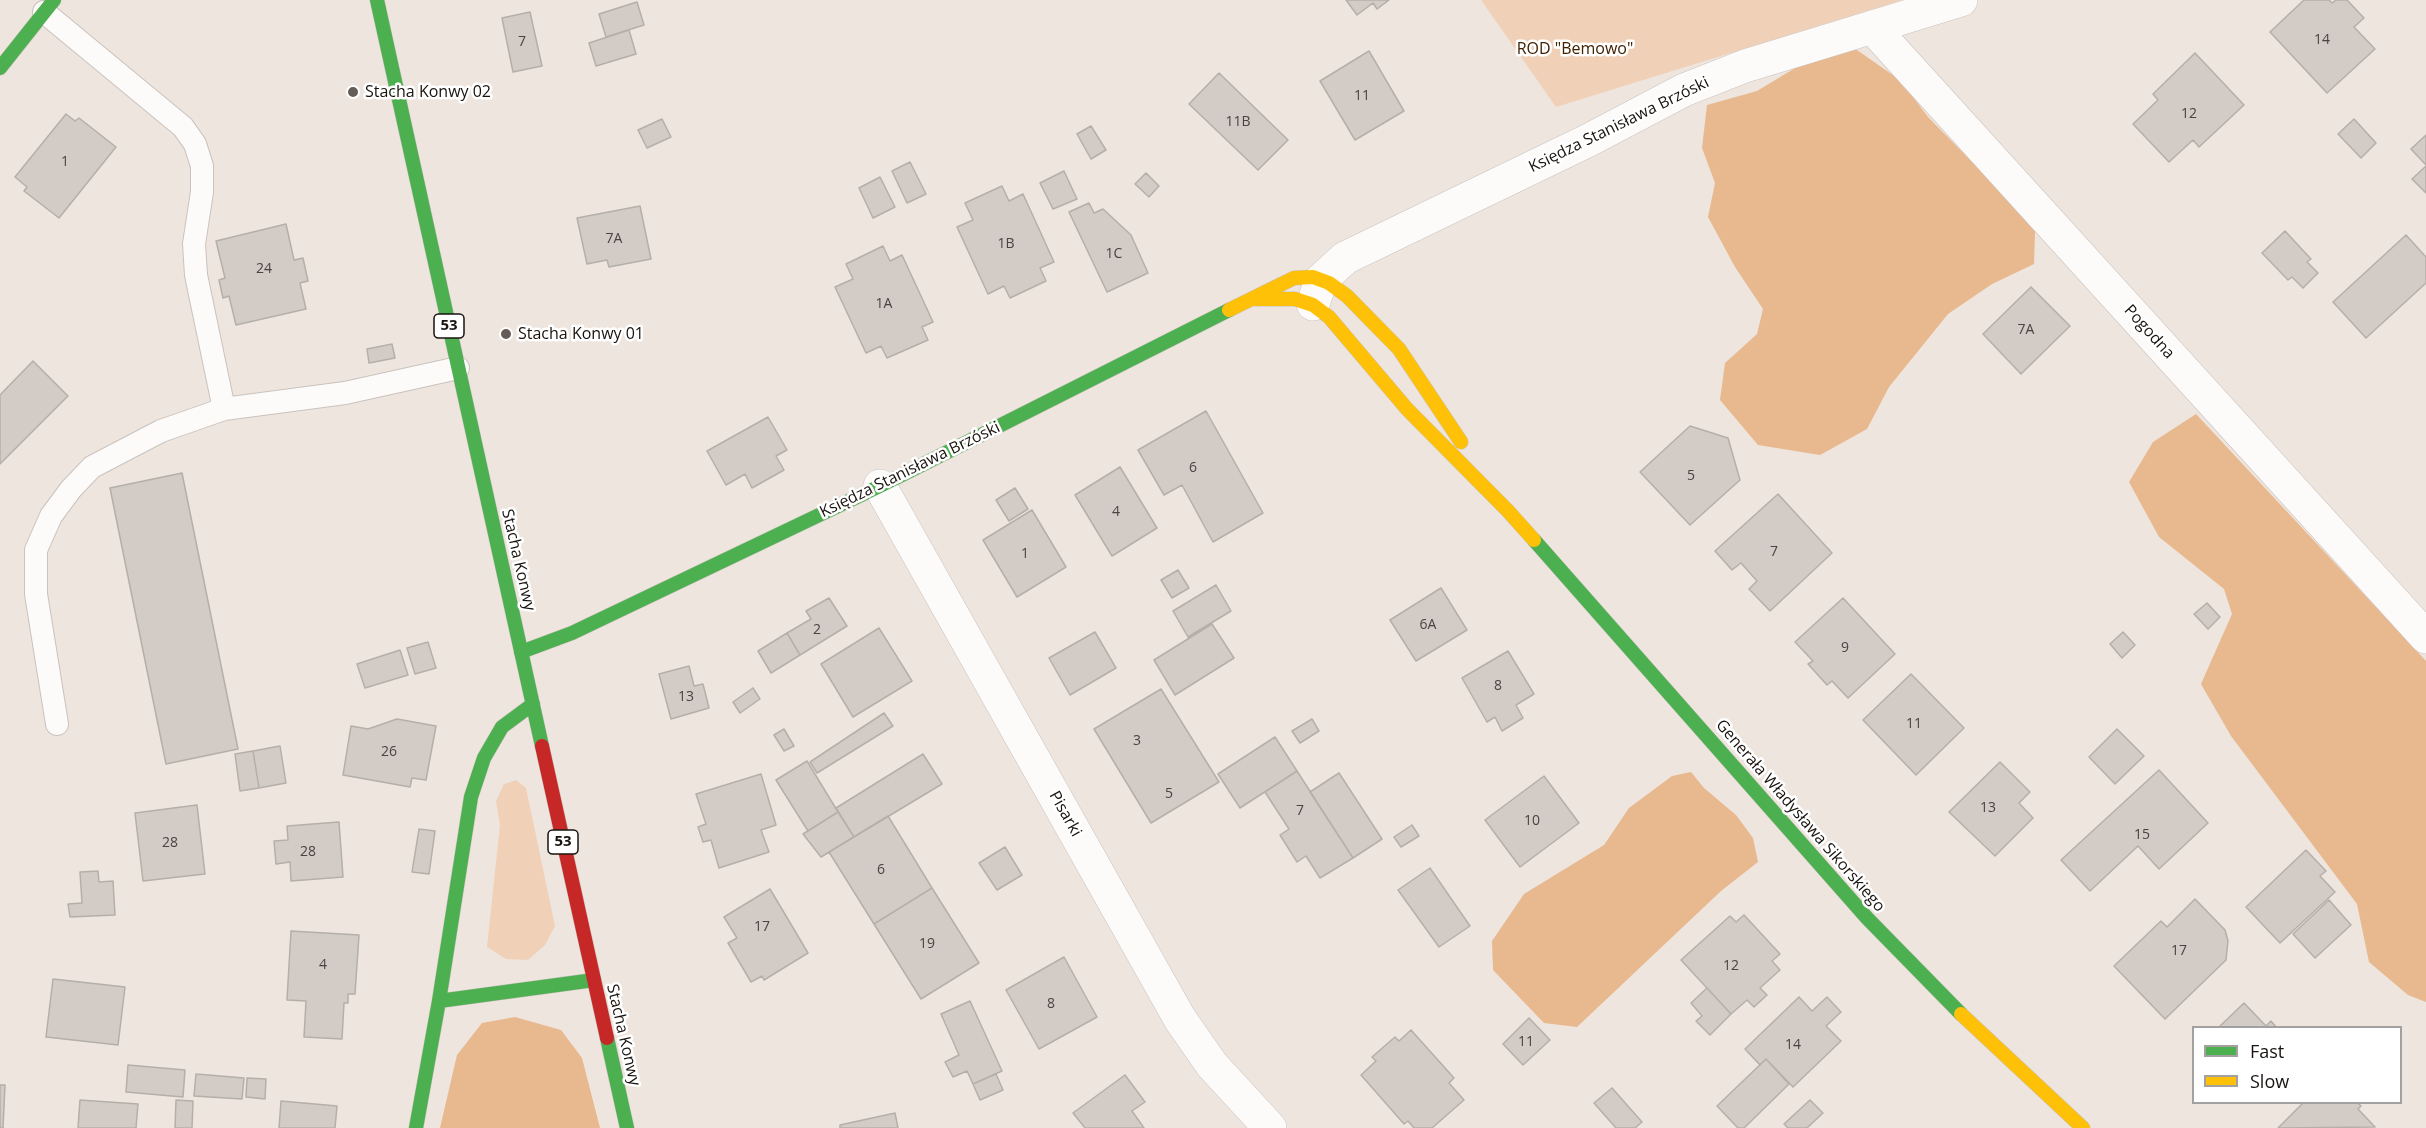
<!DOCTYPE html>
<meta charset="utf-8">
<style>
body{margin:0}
#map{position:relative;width:2426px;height:1128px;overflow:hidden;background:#eee5de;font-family:"Open Sans",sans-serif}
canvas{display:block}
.legend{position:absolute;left:2192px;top:1026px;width:210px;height:78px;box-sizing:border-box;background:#fff;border:2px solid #a3a19f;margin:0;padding:8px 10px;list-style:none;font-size:18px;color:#19130f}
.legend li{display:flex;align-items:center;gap:12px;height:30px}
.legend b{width:30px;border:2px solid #a3a19f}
</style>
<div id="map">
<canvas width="2426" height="1128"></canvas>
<ul class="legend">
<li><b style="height:8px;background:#4caf50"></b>Fast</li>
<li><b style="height:8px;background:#ffc107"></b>Slow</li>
</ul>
</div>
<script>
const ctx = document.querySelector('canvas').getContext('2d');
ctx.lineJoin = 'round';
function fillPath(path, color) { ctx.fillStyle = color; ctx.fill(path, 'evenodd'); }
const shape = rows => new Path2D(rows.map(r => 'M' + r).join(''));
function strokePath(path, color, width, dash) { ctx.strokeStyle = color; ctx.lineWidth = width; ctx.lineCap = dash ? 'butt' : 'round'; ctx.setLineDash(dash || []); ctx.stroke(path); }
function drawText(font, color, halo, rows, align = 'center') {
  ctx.font = font + ' "Open Sans",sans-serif'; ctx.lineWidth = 5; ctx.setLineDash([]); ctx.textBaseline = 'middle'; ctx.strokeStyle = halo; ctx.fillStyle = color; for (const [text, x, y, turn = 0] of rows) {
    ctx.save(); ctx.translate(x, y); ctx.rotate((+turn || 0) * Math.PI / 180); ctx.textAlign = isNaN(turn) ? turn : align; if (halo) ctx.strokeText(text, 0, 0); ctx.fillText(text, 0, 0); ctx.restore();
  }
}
const green = shape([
 [1481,0,1902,0,1556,107],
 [516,780,526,788,555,926,545,945,528,960,506,959,487,947,500,825,496,801,504,784]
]);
const forest = shape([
 [1854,48,1900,80,1928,117,1977,167,2035,231,2034,264,1992,284,1948,314,1889,387,1867,429,1820,455,1758,445,1720,400,1725,363,1757,334,1763,309,1735,267,1708,217,1715,183,1702,148,1707,105,1757,91,1810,59],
 [2196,414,2426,661,2426,1002,2408,995,2369,962,2357,904,2231,736,2201,684,2232,614,2224,589,2159,537,2129,482,2153,442],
 [1691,772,1704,788,1736,815,1753,838,1758,862,1721,891,1577,1027,1544,1023,1493,970,1492,941,1524,894,1604,845,1629,808,1672,776],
 [515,1017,561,1030,582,1058,600,1128,440,1128,457,1055,482,1023]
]);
const building = shape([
 [1346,0,1389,0,1377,9,1373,3,1357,15,1346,0],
 [2304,0,2329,0,2332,3,2336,0,2347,0,2364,18,2354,27,2375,49,2327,93,2270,32,2304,0],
 [637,2,644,25,606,37,599,14,637,2],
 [530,12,542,66,513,72,502,18,530,12],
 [629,30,636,54,596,66,589,43,629,30],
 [1369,51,1404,111,1355,140,1320,81,1369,51],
 [2195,53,2244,105,2199,147,2193,140,2169,162,2133,124,2158,100,2153,94,2195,53],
 [1219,73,1288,140,1258,170,1189,104,1219,73],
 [66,114,75,121,79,118,116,147,59,218,24,191,27,187,15,177,66,114],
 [662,119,671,137,647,148,638,130,662,119],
 [2354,119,2376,143,2361,158,2338,134,2354,119],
 [1091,126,1106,150,1091,159,1077,134,1091,126],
 [2426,135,2426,165,2411,149,2426,135],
 [910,162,926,194,907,203,892,171,910,162],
 [2426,166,2426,193,2412,179,2426,166],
 [1064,171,1077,199,1053,209,1040,183,1064,171],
 [1146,173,1159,186,1149,197,1135,184,1146,173],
 [880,177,895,207,873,218,859,188,880,177],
 [1002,186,1009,201,1023,194,1054,262,1040,268,1046,281,1010,298,1004,286,988,294,957,227,973,220,965,203,1002,186],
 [1089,203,1094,213,1103,209,1131,235,1148,273,1107,292,1069,212,1089,203],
 [640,206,651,259,609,267,607,260,587,264,577,218,640,206],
 [286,224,294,260,303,258,308,281,300,283,306,309,236,325,229,296,223,298,219,280,225,278,216,241,286,224],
 [2285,231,2311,259,2307,262,2318,273,2303,288,2292,277,2288,280,2262,253,2285,231],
 [2406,235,2426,257,2426,283,2366,338,2333,302,2406,235],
 [883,246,890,261,902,255,933,322,922,327,928,340,887,358,881,346,866,353,835,287,853,279,846,264,883,246],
 [2031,287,2070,326,2021,374,1983,334,2031,287],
 [392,344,395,358,369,363,367,349,392,344],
 [33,361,68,396,0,464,0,395,33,361],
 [1206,411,1263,513,1213,542,1182,485,1164,495,1138,450,1206,411],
 [768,417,787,450,776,456,784,470,752,488,745,474,726,485,707,451,768,417],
 [1690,426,1728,438,1740,480,1690,525,1640,472,1690,426],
 [1120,467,1157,528,1112,556,1075,495,1120,467],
 [182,473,238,749,166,764,110,488,182,473],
 [1015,488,1028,509,1009,521,996,500,1015,488],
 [1778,494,1832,553,1770,611,1749,589,1757,581,1741,563,1732,570,1715,551,1778,494],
 [1032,510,1066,567,1017,597,983,540,1032,510],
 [1178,570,1189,588,1172,598,1161,580,1178,570],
 [1216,585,1231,611,1188,637,1173,611,1216,585],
 [1441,588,1467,630,1416,661,1390,620,1441,588],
 [829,598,847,626,800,655,787,633,811,619,806,611,829,598],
 [1843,598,1895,654,1848,698,1832,681,1827,685,1808,664,1813,661,1795,642,1843,598],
 [2207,603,2220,617,2208,629,2194,614,2207,603],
 [1212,624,1234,658,1175,695,1154,660,1212,624],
 [879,628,912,681,853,717,821,664,879,628],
 [1095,632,1116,668,1070,695,1049,658,1095,632],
 [2123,632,2135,645,2122,658,2110,644,2123,632],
 [787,633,800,655,771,673,758,651,787,633],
 [428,642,436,668,415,674,407,648,428,642],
 [400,650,408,675,365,688,357,664,400,650],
 [1508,651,1534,694,1516,705,1523,718,1502,731,1495,717,1487,722,1462,678,1508,651],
 [689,666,694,686,703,684,709,708,671,719,659,674,689,666],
 [1911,674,1964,728,1916,775,1863,720,1911,674],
 [753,688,760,699,740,713,733,702,753,688],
 [1161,689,1219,782,1151,823,1094,729,1161,689],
 [884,713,893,726,817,773,810,762,884,713],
 [397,719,436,726,426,780,412,778,410,787,343,775,351,726,368,729,397,719],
 [1312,719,1319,731,1300,743,1292,731,1312,719],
 [784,729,794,746,784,751,774,735,784,729],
 [2117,729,2144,756,2115,784,2089,757,2117,729],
 [1275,737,1297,771,1240,808,1218,774,1275,737],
 [280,746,286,783,259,788,253,751,280,746],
 [253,751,259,788,240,791,235,754,253,751],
 [923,754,942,784,854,837,836,808,923,754],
 [807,761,838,812,808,831,776,780,807,761],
 [2000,762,2030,792,2019,803,2033,818,1995,856,1949,812,2000,762],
 [2159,770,2208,823,2159,869,2138,846,2090,891,2061,860,2159,770],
 [1297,771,1353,858,1320,878,1306,856,1297,862,1280,835,1289,829,1265,792,1297,771],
 [1339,773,1382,839,1353,858,1310,792,1339,773],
 [761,774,776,825,761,830,769,852,719,868,711,840,703,842,698,827,706,824,696,794,761,774],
 [1544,776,1579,823,1520,867,1485,820,1544,776],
 [197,805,205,874,143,881,135,813,197,805],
 [838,812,854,837,821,857,803,834,838,812],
 [888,816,932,888,874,924,829,852,888,816],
 [339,822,343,877,291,881,290,862,276,864,274,841,288,840,287,826,339,822],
 [1412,825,1419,836,1401,847,1394,837,1412,825],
 [419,829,435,831,429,874,412,872,419,829],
 [1005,847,1022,875,997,890,979,863,1005,847],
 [2306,850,2326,871,2320,876,2335,892,2280,943,2246,907,2306,850],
 [1430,868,1470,926,1439,947,1398,890,1430,868],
 [98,871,99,882,113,881,115,915,70,917,68,904,82,903,80,872,98,871],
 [932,888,979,963,921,999,874,924,932,888],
 [770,889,808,953,764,980,762,976,751,982,728,943,737,938,724,917,770,889],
 [2195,899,2225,930,2228,941,2226,960,2165,1019,2114,966,2161,921,2167,927,2195,899],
 [2329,900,2351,925,2315,958,2293,934,2329,900],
 [1744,915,1780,954,1772,961,1780,970,1760,988,1767,995,1754,1007,1747,1000,1731,1014,1681,960,1730,916,1736,922,1744,915],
 [291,931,359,935,355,994,348,994,348,1003,344,1003,342,1039,304,1037,306,1001,287,1000,291,931],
 [1064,957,1097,1017,1039,1049,1006,990,1064,957],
 [53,979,125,987,118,1045,46,1037,53,979],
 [1707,988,1731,1014,1710,1035,1696,1021,1702,1016,1691,1003,1707,988],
 [1799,997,1812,1011,1827,997,1841,1012,1826,1026,1841,1041,1793,1087,1766,1059,1760,1065,1745,1049,1799,997],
 [970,1001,1002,1071,973,1084,967,1071,953,1077,945,1062,959,1055,941,1014,970,1001],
 [2244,1003,2266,1026,2271,1021,2277,1028,2218,1028,2244,1003],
 [1529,1018,1550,1040,1523,1065,1503,1044,1529,1018],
 [1411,1030,1454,1078,1449,1083,1464,1100,1432,1128,1414,1128,1408,1121,1404,1124,1361,1075,1376,1061,1372,1057,1395,1037,1399,1041,1411,1030],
 [1766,1059,1789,1084,1744,1128,1738,1128,1717,1106,1766,1059],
 [128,1065,185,1070,183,1097,126,1092,128,1065],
 [196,1074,244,1078,242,1099,194,1096,196,1074],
 [996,1074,1003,1090,980,1100,973,1084,996,1074],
 [1125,1075,1145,1102,1132,1111,1144,1128,1085,1128,1073,1113,1125,1075],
 [247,1078,266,1079,265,1099,246,1097,247,1078],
 [0,1085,5,1085,3,1128,0,1128,0,1085],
 [1612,1088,1642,1122,1635,1128,1616,1128,1594,1103,1612,1088],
 [80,1100,138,1104,136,1128,78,1128,80,1100],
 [176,1100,193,1101,192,1128,175,1128,176,1100],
 [1810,1100,1823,1113,1807,1128,1788,1128,1784,1124,1810,1100],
 [281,1101,337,1106,335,1128,279,1128,281,1101],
 [2304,1102,2357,1102,2361,1106,2358,1109,2375,1127,2278,1128,2304,1102],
 [895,1113,898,1128,840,1128,840,1125,895,1113]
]);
const lane = shape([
 [44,12,183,127,195,144,202,166,202,192,194,244,196,275,224,409],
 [57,724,36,594,36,550,51,516,71,489,92,467,161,431,224,409,345,393,458,368]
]);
const street = shape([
 [1872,27,2426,637],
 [1313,304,1321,280,1345,258,1589,140,1684,90,1745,66,1961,0],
 [880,486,1180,1019,1212,1065,1270,1128]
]);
const fast = shape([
 [377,0,542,746],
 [0,68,54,0],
 [1534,540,1867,918,1961,1014],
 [521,652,572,633,880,486,1229,310],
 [439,1001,594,980],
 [607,1038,627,1128],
 [416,1128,439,1001,471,797,484,758,502,727,533,704]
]);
const slow = shape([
 [1253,299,1295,299,1313,305,1329,317,1407,409,1508,511,1534,540],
 [1229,310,1294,278,1313,277,1329,283,1347,296,1399,349,1461,442],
 [1961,1014,2083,1128]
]);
const jam = shape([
 [542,746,607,1038]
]);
const markers = [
 [353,92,6,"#645c57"],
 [506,334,6,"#645c57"]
];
const numberNames = [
 ["14",2322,40],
 ["7",522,42],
 ["11",1362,96],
 ["12",2189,114],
 ["11B",1238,122],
 ["1",65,162],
 ["7A",614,239],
 ["1B",1006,244],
 ["1C",1114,254],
 ["24",264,269],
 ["1A",884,304],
 ["7A",2026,330],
 ["6",1193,468],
 ["5",1691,476],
 ["4",1116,512],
 ["7",1774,552],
 ["1",1025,554],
 ["6A",1428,625],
 ["2",817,630],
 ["9",1845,648],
 ["8",1498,686],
 ["13",686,697],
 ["11",1914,724],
 ["3",1137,741],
 ["26",389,752],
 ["5",1169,794],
 ["13",1988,808],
 ["7",1300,811],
 ["10",1532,821],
 ["15",2142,835],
 ["28",170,843],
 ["28",308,852],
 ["6",881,870],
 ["17",762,927],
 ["19",927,944],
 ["17",2179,951],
 ["4",323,965],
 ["12",1731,966],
 ["8",1051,1004],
 ["11",1526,1042],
 ["14",1793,1045]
];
const shields = [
 [449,326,30],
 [563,842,30]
];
const shieldNames = [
 ["53",449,326],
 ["53",563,842]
];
const parkNames = [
 ["ROD \"Bemowo\"",1575,49]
];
const poiNames = [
 ["Stacha Konwy 02",365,92],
 ["Stacha Konwy 01",518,334]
];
const streetNames = [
 ["Księdza Stanisława Brzóski",1619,125,-26],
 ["Pogodna",2149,332,48],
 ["Księdza Stanisława Brzóski",910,470,-26],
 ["Stacha Konwy",518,560,77],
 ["Pisarki",1065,814,61],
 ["Generała Władysława Sikorskiego",1800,816,49],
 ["Stacha Konwy",623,1035,77]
];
fillPath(green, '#f0d1b8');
fillPath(forest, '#e8b88f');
fillPath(building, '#d3cbc6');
strokePath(building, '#b5afa9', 1.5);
strokePath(lane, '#cac2bd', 24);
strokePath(street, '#cac2bd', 34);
strokePath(fast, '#cac2bd', 15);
strokePath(slow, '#cac2bd', 15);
strokePath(jam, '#cac2bd', 15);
strokePath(lane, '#fcfbfa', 22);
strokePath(street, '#fcfbfa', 33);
strokePath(fast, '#4caf50', 14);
strokePath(slow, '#ffc107', 14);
strokePath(jam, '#c62828', 14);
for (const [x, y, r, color] of markers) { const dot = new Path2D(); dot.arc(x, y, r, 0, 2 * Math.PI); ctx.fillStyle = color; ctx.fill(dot); strokePath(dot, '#fff', 2); }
drawText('14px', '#4a433f', null, numberNames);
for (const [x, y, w] of shields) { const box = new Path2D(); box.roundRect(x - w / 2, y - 12, w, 24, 4.5); ctx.fillStyle = '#fff'; ctx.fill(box); strokePath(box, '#19130f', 1.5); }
drawText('bold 15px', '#19130f', null, shieldNames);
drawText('16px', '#402102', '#fff', parkNames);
drawText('16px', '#19130f', '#fff', poiNames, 'left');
drawText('16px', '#19130f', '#fff', streetNames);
</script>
